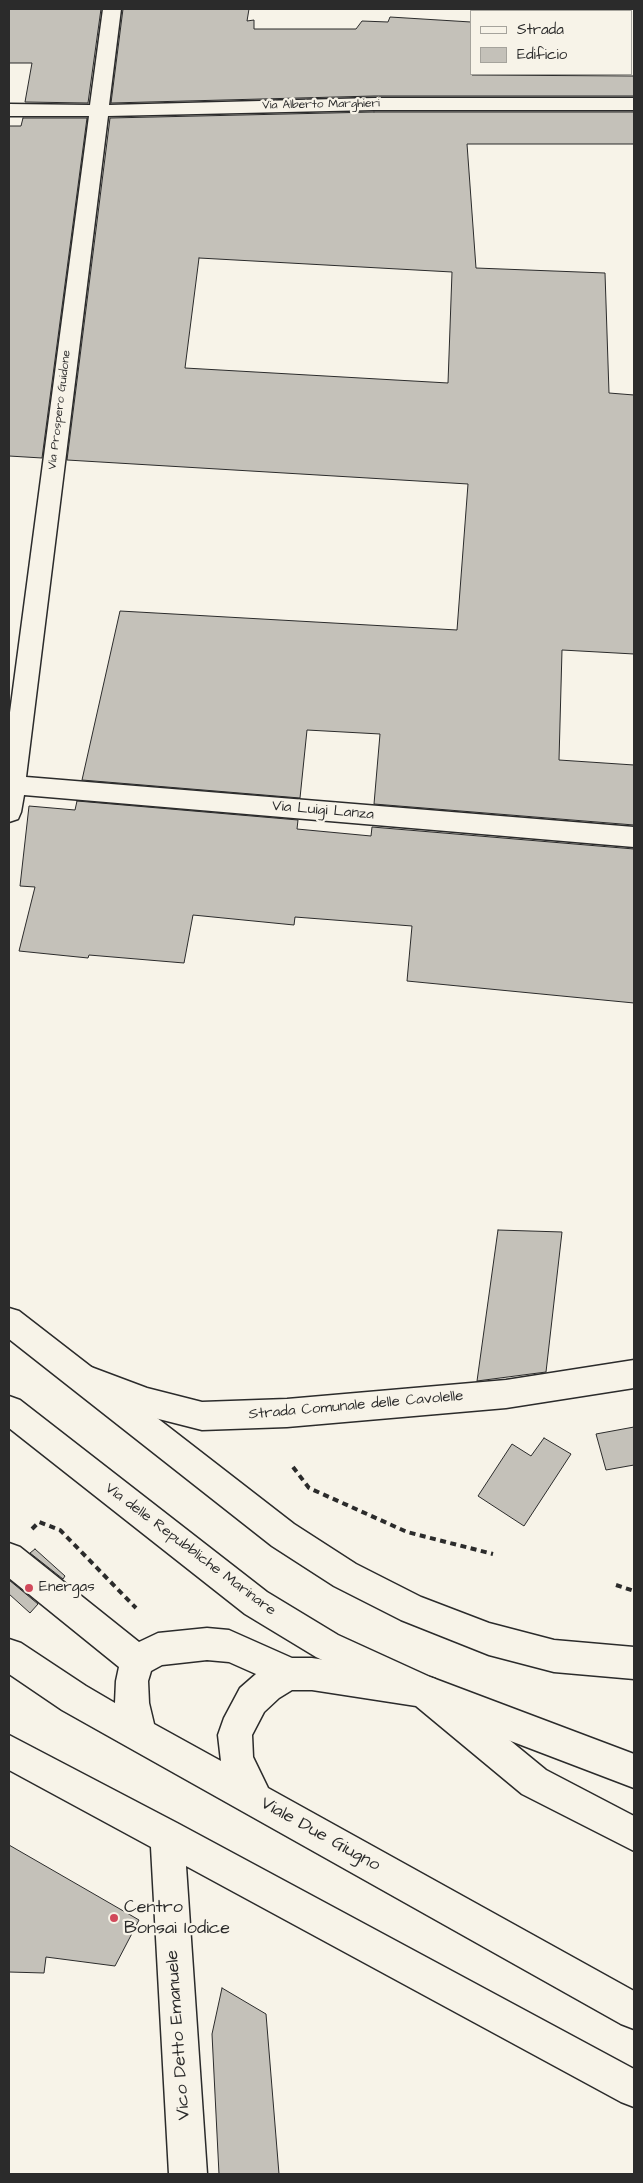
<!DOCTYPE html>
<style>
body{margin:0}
#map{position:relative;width:643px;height:2183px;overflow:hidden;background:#f7f3e8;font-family:"Architects Daughter",sans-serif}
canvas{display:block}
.frame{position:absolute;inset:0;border:10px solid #2b2b2b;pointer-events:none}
.legend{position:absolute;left:470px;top:10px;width:162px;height:65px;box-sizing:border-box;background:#f7f3e8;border:1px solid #a5a39c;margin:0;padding:6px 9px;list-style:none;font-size:15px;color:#2b2b2b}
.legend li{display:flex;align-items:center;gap:10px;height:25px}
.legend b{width:25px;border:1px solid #a5a39c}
</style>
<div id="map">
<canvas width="643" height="2183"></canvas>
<div class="frame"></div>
<ul class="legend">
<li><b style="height:6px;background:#f7f3e8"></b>Strada</li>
<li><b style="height:14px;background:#c4c1b9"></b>Edificio</li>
</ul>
</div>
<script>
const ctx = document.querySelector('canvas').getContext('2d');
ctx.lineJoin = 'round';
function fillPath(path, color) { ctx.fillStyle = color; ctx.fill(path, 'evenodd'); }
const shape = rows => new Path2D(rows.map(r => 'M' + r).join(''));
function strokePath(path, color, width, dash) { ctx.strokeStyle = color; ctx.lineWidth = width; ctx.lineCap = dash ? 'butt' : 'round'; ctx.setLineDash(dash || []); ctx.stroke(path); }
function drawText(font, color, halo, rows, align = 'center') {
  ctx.font = font + ' "Architects Daughter",sans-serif'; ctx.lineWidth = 4.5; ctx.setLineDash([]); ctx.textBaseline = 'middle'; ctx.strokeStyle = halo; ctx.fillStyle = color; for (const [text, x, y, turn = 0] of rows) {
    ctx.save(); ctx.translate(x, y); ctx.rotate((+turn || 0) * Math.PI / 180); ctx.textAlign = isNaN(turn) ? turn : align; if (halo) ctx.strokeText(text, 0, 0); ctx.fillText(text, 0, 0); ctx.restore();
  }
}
const building = shape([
 [9,9,101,9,88,103,25,102,32,63,9,63,9,9],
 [123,9,249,9,247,21,254,20,254,29,356,29,362,21,388,22,390,17,471,22,472,75,634,76,634,96,374,96,111,103,123,9],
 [374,112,634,112,634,144,467,144,476,268,605,273,609,393,634,395,634,654,562,650,559,760,634,765,634,825,374,804,380,734,307,730,300,798,82,780,120,611,457,630,468,484,67,460,110,118,374,112],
 [199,258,452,272,448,383,185,368,199,258],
 [23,118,87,118,42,458,9,456,9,126,21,126,23,118],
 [77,801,298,820,297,829,371,836,372,827,634,849,634,1003,407,981,412,926,295,917,294,925,193,915,184,963,89,955,88,958,19,951,35,887,20,886,29,806,75,810,77,801],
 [498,1230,562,1232,546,1372,477,1381,498,1230],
 [634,1427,634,1465,606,1470,596,1434,634,1427],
 [544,1438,571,1454,524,1526,478,1496,512,1444,531,1456,544,1438],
 [35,1549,65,1576,63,1579,30,1553,35,1549],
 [9,1580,38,1604,30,1613,9,1594,9,1580],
 [9,1845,139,1920,115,1966,46,1957,44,1973,9,1972,9,1845],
 [222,1988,266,2014,279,2174,219,2174,212,2034,222,1988]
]);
const path = shape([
 [293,1467,309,1488,407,1532,493,1554],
 [32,1529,39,1522,60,1530,136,1608],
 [616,1585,634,1591]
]);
const minor = shape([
 [103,9,121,9,109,105,374,98,634,98,634,110,374,110,108,116,26,777,634,827,634,847,24,795,21,812,18,819,9,822,9,720,89,116,9,116,9,104,90,105,103,9],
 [634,1360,634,1388,506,1408,287,1427,202,1430,147,1416,80,1391,76,1381,80,1371,91,1367,147,1388,202,1402,287,1399,506,1380,634,1360],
 [9,1543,20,1547,139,1642,158,1633,207,1628,229,1630,292,1658,312,1658,423,1675,435,1679,546,1770,634,1816,634,1851,522,1794,416,1706,312,1690,292,1690,279,1698,264,1712,252,1735,253,1757,268,1788,634,1991,634,2029,621,2024,62,1710,9,1674,9,1639,21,1643,86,1686,115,1703,116,1681,119,1667,9,1578,9,1543],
 [207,1660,229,1662,256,1674,240,1688,224,1718,218,1735,221,1761,154,1724,149,1703,148,1681,151,1671,162,1665,207,1660],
 [9,1735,179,1824,634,2069,634,2107,621,2102,186,1866,207,2174,169,2174,151,1847,9,1770,9,1735]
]);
const major = shape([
 [9,1308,19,1311,294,1524,356,1564,421,1597,489,1623,554,1640,634,1647,634,1679,554,1672,489,1655,401,1620,334,1586,272,1546,9,1339,9,1308],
 [9,1396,20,1400,267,1592,338,1635,430,1677,634,1754,634,1788,411,1703,316,1657,245,1614,9,1428,9,1396]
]);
const markers = [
 [29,1588,5,"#d1495b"],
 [114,1918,5,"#d1495b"]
];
const farStreetnames = [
 ["Via Alberto Marghieri",321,105,-1],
 ["Via Prospero Guidone",60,410,-83]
];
const streetNames = [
 ["Via Luigi Lanza",323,811,5],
 ["Strada Comunale delle Cavolelle",356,1406,-5],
 ["Via delle Repubbliche Marinare",190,1550,37]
];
const poiNames = [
 ["Energas",39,1588]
];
const nearStreetnames = [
 ["Viale Due Giugno",320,1835,29],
 ["Vico Detto Emanuele",179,2035,-94]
];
const nearPoinames = [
 ["Centro",124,1908],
 ["Bonsai Iodice",124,1929]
];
fillPath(building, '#c4c1b9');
strokePath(building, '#2b2b2b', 1);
strokePath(minor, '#2b2b2b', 3);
strokePath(major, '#2b2b2b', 3);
strokePath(path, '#2b2b2b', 4, [6, 4.5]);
fillPath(minor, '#f7f3e8');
fillPath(major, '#f7f3e8');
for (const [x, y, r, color] of markers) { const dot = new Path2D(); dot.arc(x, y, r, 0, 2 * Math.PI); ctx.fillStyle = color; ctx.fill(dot); strokePath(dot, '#f7f3e8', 2); }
drawText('12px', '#2b2b2b', '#f7f3e8', farStreetnames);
drawText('15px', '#2b2b2b', '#f7f3e8', streetNames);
drawText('15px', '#2b2b2b', '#f7f3e8', poiNames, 'left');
drawText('18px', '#2b2b2b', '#f7f3e8', nearStreetnames);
drawText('18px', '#2b2b2b', '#f7f3e8', nearPoinames, 'left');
</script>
